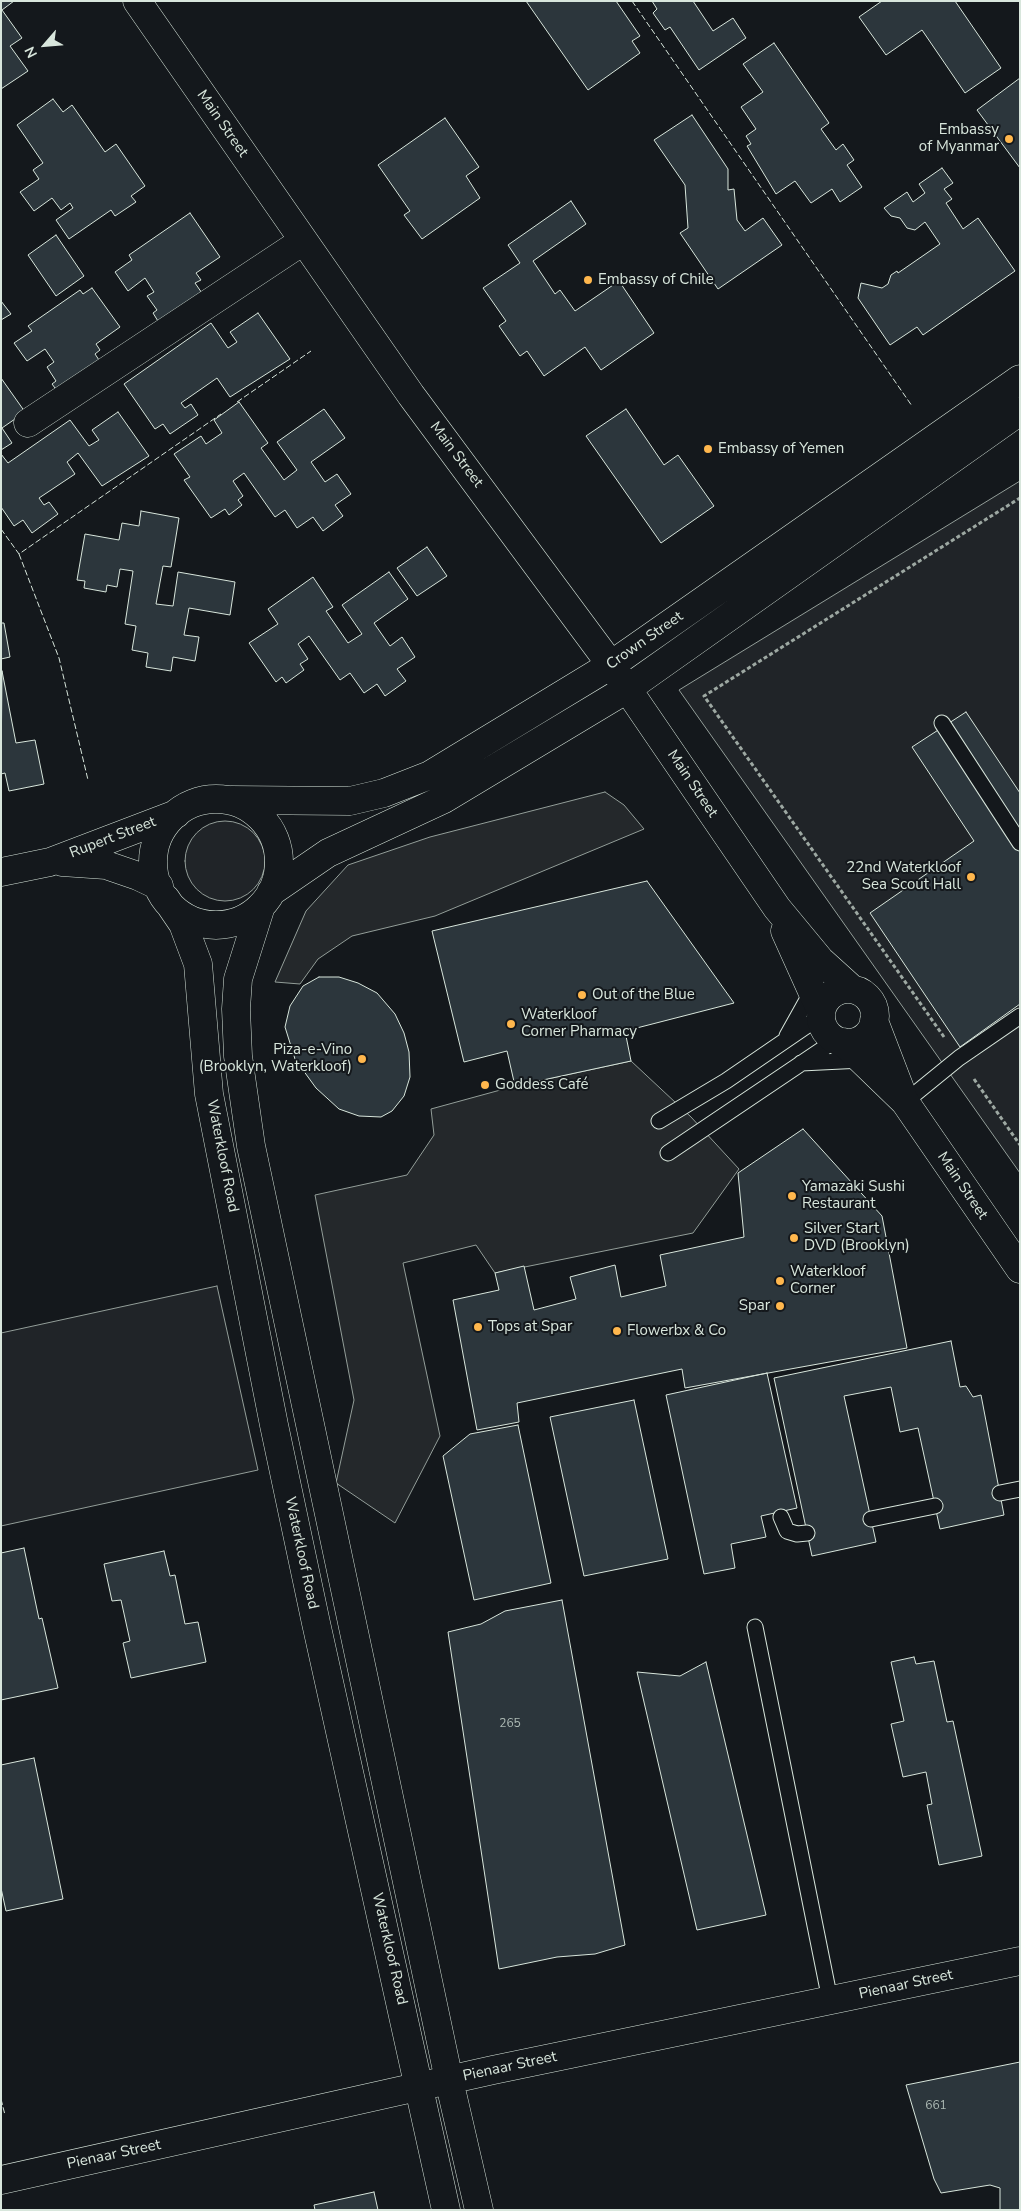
<!DOCTYPE html>
<meta charset="utf-8">
<style>
body{margin:0}
#map{position:relative;width:1021px;height:2211px;overflow:hidden;background:#14181c;font-family:"Nunito Sans",sans-serif}
canvas{display:block}
.frame{position:absolute;inset:0;border:2px solid #d8e6dc;pointer-events:none}
.north{position:absolute;left:20px;top:20px;width:50px;height:50px;-webkit-text-stroke:4px #14181c;paint-order:stroke;rotate:243deg;font-size:14px;font-weight:700;line-height:20px;text-align:center;color:#d8e6dc}
.north::after{content:'';display:block;margin:auto;width:18px;height:22px;background:#d8e6dc;clip-path:polygon(50% 0,100% 100%,50% 72%,0 100%)}
</style>
<div id="map">
<canvas width="1021" height="2211"></canvas>
<div class="frame"></div>
<div class="north">N</div>
</div>
<script>
const ctx = document.querySelector('canvas').getContext('2d');
ctx.lineJoin = 'round';
function fillPath(path, color) { ctx.fillStyle = color; ctx.fill(path, 'evenodd'); }
const shape = rows => new Path2D(rows.map(r => 'M' + r).join(''));
function strokePath(path, color, width, dash) { ctx.strokeStyle = color; ctx.lineWidth = width; ctx.lineCap = dash ? 'butt' : 'round'; ctx.setLineDash(dash || []); ctx.stroke(path); }
function drawText(font, color, halo, rows, align = 'center') {
  ctx.font = font + ' "Nunito Sans",sans-serif'; ctx.lineWidth = 4; ctx.setLineDash([]); ctx.textBaseline = 'middle'; ctx.strokeStyle = halo; ctx.fillStyle = color; for (const [text, x, y, turn = 0] of rows) {
    ctx.save(); ctx.translate(x, y); ctx.rotate((+turn || 0) * Math.PI / 180); ctx.textAlign = isNaN(turn) ? turn : align; if (halo) ctx.strokeText(text, 0, 0); ctx.fillText(text, 0, 0); ctx.restore();
  }
}
const green = shape([
 [1020,481,1020,1173,679,690,1020,481],
 '185 861a40 40 0 1 1 80 0a40 40 0 1 1-80 0Z',
 [217,1286,258,1470,1,1526,1,1333,217,1286]
]);
const parking = shape([
 [605,792,624,805,644,829,435,916,352,936,318,959,300,984,275,982,306,911,348,865,430,837,605,792],
 [631,1061,691,1117,739,1169,693,1233,495,1273,476,1245,403,1263,440,1436,395,1523,336,1483,354,1400,315,1195,407,1175,434,1135,431,1109,515,1086,631,1061]
]);
const building = shape([
 [1,1,14,1,2,10,22,38,10,46,28,71,1,89,1,1],
 [526,1,616,1,640,36,632,41,640,53,588,90,526,1],
 [652,1,693,1,713,31,733,18,746,38,699,70,670,27,665,30,653,13,657,9,652,1],
 [882,1,955,1,1001,68,965,93,922,30,886,55,859,17,882,1],
 [774,43,829,123,821,129,836,150,843,144,854,160,847,165,862,187,840,202,832,189,811,203,795,181,776,194,747,146,751,144,746,136,756,129,741,107,763,92,743,64,774,43],
 [1020,78,1020,168,977,110,1020,78],
 [53,99,63,112,72,105,105,152,116,144,145,186,131,196,136,202,115,216,111,210,69,239,56,220,73,208,70,203,61,210,52,198,34,211,20,192,39,179,33,170,43,163,17,125,53,99],
 [692,115,728,169,728,190,734,189,737,220,745,231,763,218,782,245,718,289,680,233,688,228,685,185,654,140,692,115],
 [445,118,479,167,466,176,480,198,422,239,404,215,410,211,378,165,445,118],
 [942,168,953,183,944,189,952,199,946,203,963,229,978,218,1015,271,923,335,917,327,890,345,858,298,861,283,882,288,888,284,891,275,897,271,898,273,940,244,925,222,915,230,907,228,900,218,891,216,884,208,907,192,913,202,925,193,919,184,942,168],
 [571,201,586,224,533,261,555,294,560,290,575,311,619,281,654,333,601,370,585,347,544,376,527,351,520,356,499,326,506,321,483,288,520,263,508,245,571,201],
 [190,213,220,257,196,273,201,280,195,283,204,296,161,326,153,313,157,310,147,296,154,292,145,278,128,291,115,272,132,260,129,255,190,213],
 [56,235,84,276,56,296,28,255,56,235],
 [92,288,120,327,96,344,100,350,95,354,103,366,61,396,52,384,56,381,47,367,54,362,45,349,27,361,14,343,32,331,28,326,80,290,83,294,92,288],
 [1,301,11,314,1,320,1,301],
 [258,313,290,359,230,397,217,378,181,403,185,408,191,404,198,415,170,434,163,424,155,429,124,384,211,323,228,348,237,342,230,332,258,313],
 [1,378,25,412,2,428,12,443,1,450,1,378],
 [239,402,268,443,261,448,284,480,297,470,277,442,324,409,345,438,311,462,325,482,337,474,351,494,335,505,343,516,323,531,313,517,297,528,285,510,275,517,244,473,233,481,243,496,238,500,242,505,229,515,225,509,211,518,184,480,190,477,174,454,201,436,206,444,222,433,214,420,239,402],
 [626,409,664,465,678,455,714,506,661,543,586,436,626,409],
 [118,412,149,456,102,486,78,453,67,462,75,474,39,498,44,505,49,502,58,514,32,533,23,520,14,526,1,507,1,454,8,463,70,420,89,446,99,440,92,430,118,412],
 [141,511,179,518,171,567,163,566,156,604,173,606,178,572,235,582,230,615,189,608,184,635,199,637,195,661,173,657,171,671,146,667,148,653,132,650,136,626,125,624,133,571,120,569,117,587,107,585,106,592,84,588,85,581,77,580,85,534,119,540,122,523,139,526,141,511],
 [427,547,447,576,417,596,397,568,427,547],
 [389,572,408,599,374,623,390,646,402,637,415,657,397,669,406,681,385,696,377,684,364,693,350,673,340,680,309,636,298,644,308,659,300,664,304,670,286,683,282,677,276,682,249,643,278,624,268,609,313,577,333,607,326,611,348,643,362,634,342,605,389,572],
 [1,623,4,623,10,657,1,659,1,623],
 [2,671,16,743,35,740,44,784,9,791,5,773,1,774,2,671],
 [966,712,1020,793,1020,1004,960,1047,870,913,974,841,912,747,966,712],
 [647,881,734,1003,625,1031,631,1061,515,1086,507,1051,464,1062,432,931,647,881],
 [319,977,339,977,358,983,377,993,395,1014,404,1033,409,1052,410,1077,404,1096,392,1111,381,1117,359,1116,339,1109,316,1088,295,1059,285,1027,290,1006,303,986,319,977],
 [803,1129,882,1216,907,1348,685,1388,682,1369,517,1403,519,1422,477,1430,453,1300,499,1290,495,1273,524,1266,534,1310,576,1299,570,1277,615,1265,621,1297,666,1286,660,1255,744,1237,738,1173,803,1129],
 [951,1341,960,1387,966,1386,973,1397,981,1395,1004,1515,940,1529,918,1428,900,1432,891,1387,844,1396,876,1542,812,1556,774,1378,951,1341],
 [767,1373,797,1508,761,1516,766,1537,731,1544,735,1568,704,1574,666,1395,767,1373],
 [634,1400,668,1559,584,1576,550,1417,634,1400],
 [518,1425,551,1583,474,1600,443,1456,470,1434,518,1425],
 [24,1548,39,1619,42,1618,58,1688,1,1700,1,1553,24,1548],
 [164,1551,170,1576,175,1575,185,1624,198,1622,206,1662,131,1678,123,1643,130,1641,121,1600,112,1601,104,1564,164,1551],
 [562,1600,625,1945,595,1954,557,1957,499,1969,448,1632,481,1624,505,1611,562,1600],
 [914,1657,916,1664,934,1661,947,1722,953,1721,982,1856,939,1865,927,1805,932,1804,926,1772,903,1777,891,1724,904,1721,891,1662,914,1657],
 [706,1662,766,1915,697,1930,637,1672,680,1676,706,1662],
 [34,1758,63,1899,6,1911,1,1888,1,1765,34,1758],
 [1020,2062,1020,2210,1000,2210,1000,2188,990,2185,941,2193,934,2179,906,2085,1020,2062],
 [374,2192,378,2210,315,2210,314,2205,374,2192]
]);
const path = shape([
 [944,1037,704,696,1020,498],
 [974,1079,1020,1145]
]);
const lane = shape([
 [942,723,1020,843],
 [787,1036,811,993],
 [801,1063,862,1060],
 [905,1102,959,1058,1020,1016],
 [659,1121,726,1081,821,1016],
 [668,1153,836,1040],
 [1000,1493,1020,1489],
 [781,1517,787,1531,797,1534,807,1533],
 [871,1519,935,1506],
 [755,1627,830,2000]
]);
const street = shape([
 [137,1,411,395,611,665,777,908,820,960,852,989],
 [28,423,303,241],
 '153 862a63 63 0 1 1 126 0a63 63 0 1 1-126 0Z',
 [231,800,350,801,384,793,430,775,611,665,1020,379],
 [62,862,106,865,138,876,159,886],
 [1,872,50,862,176,814],
 [271,892,328,853,444,799,627,689,1020,411],
 [166,899,183,924,198,964,209,1094,274,1425,316,1623,446,2210],
 [261,906,238,979,236,1009,238,1056,251,1146,449,2080,479,2210],
 [785,931,821,1011],
 '821 1016a27 27 0 1 1 54 0a27 27 0 1 1-54 0Z',
 [874,1021,902,1094],
 [843,1042,905,1102,1020,1269],
 [1,2180,493,2070,1020,1961]
]);
const fence = shape([
 [632,1,912,406],
 [237,402,311,351],
 [1,529,19,554,221,414],
 [19,554,59,658,88,780],
 [1,2099,5,2115]
]);
const markers = [
 [1009,139,5,"#ffb74d"],
 [588,280,5,"#ffb74d"],
 [708,449,5,"#ffb74d"],
 [971,877,5,"#ffb74d"],
 [582,995,5,"#ffb74d"],
 [511,1024,5,"#ffb74d"],
 [362,1059,5,"#ffb74d"],
 [485,1085,5,"#ffb74d"],
 [792,1196,5,"#ffb74d"],
 [794,1238,5,"#ffb74d"],
 [780,1281,5,"#ffb74d"],
 [780,1306,5,"#ffb74d"],
 [478,1327,5,"#ffb74d"],
 [617,1331,5,"#ffb74d"]
];
const numberNames = [
 ["265",510,1724],
 ["661",936,2106]
];
const streetNames = [
 ["Main Street",222,124,55],
 ["Main Street",456,455,53],
 ["Crown Street",645,641,-35],
 ["Main Street",692,784,56],
 ["Rupert Street",113,838,-21],
 ["Waterkloof Road",222,1156,79],
 ["Main Street",962,1186,56],
 ["Waterkloof Road",301,1553,78],
 ["Waterkloof Road",389,1949,77],
 ["Pienaar Street",906,1985,-12],
 ["Pienaar Street",510,2067,-12],
 ["Pienaar Street",114,2155,-12]
];
const poiNames = [
 ["Embassy",999,130,"right"],
 ["of Myanmar",999,147,"right"],
 ["Embassy of Chile",598,280],
 ["Embassy of Yemen",718,449],
 ["22nd Waterkloof",961,868,"right"],
 ["Sea Scout Hall",961,885,"right"],
 ["Out of the Blue",592,995],
 ["Waterkloof",521,1015],
 ["Corner Pharmacy",521,1032],
 ["Piza-e-Vino",352,1050,"right"],
 ["(Brooklyn, Waterkloof)",352,1067,"right"],
 ["Goddess Café",495,1085],
 ["Yamazaki Sushi",802,1187],
 ["Restaurant",802,1204],
 ["Silver Start",804,1229],
 ["DVD (Brooklyn)",804,1246],
 ["Waterkloof",790,1272],
 ["Corner",790,1289],
 ["Spar",770,1306,"right"],
 ["Tops at Spar",488,1327],
 ["Flowerbx & Co",627,1331]
];
fillPath(green, '#202428');
strokePath(green, '#939e99', 1);
fillPath(parking, '#24282b');
strokePath(parking, '#939e99', 1);
fillPath(building, '#2c363c');
strokePath(building, '#d8e6dc', 1);
strokePath(lane, '#d8e6dc', 17);
strokePath(street, '#d8e6dc', 29);
strokePath(path, '#9da8a2', 3, [4, 2.5]);
strokePath(lane, '#14181c', 15);
strokePath(street, '#14181c', 28);
strokePath(fence, '#d8e6dc', 1, [6, 2.5]);
for (const [x, y, r, color] of markers) { const dot = new Path2D(); dot.arc(x, y, r, 0, 2 * Math.PI); ctx.fillStyle = color; ctx.fill(dot); strokePath(dot, '#14181c', 2); }
drawText('12px', '#adbab4', null, numberNames);
drawText('15px', '#d8e6dc', '#14181c', streetNames);
drawText('15px', '#d8e6dc', '#14181c', poiNames, 'left');
</script>
